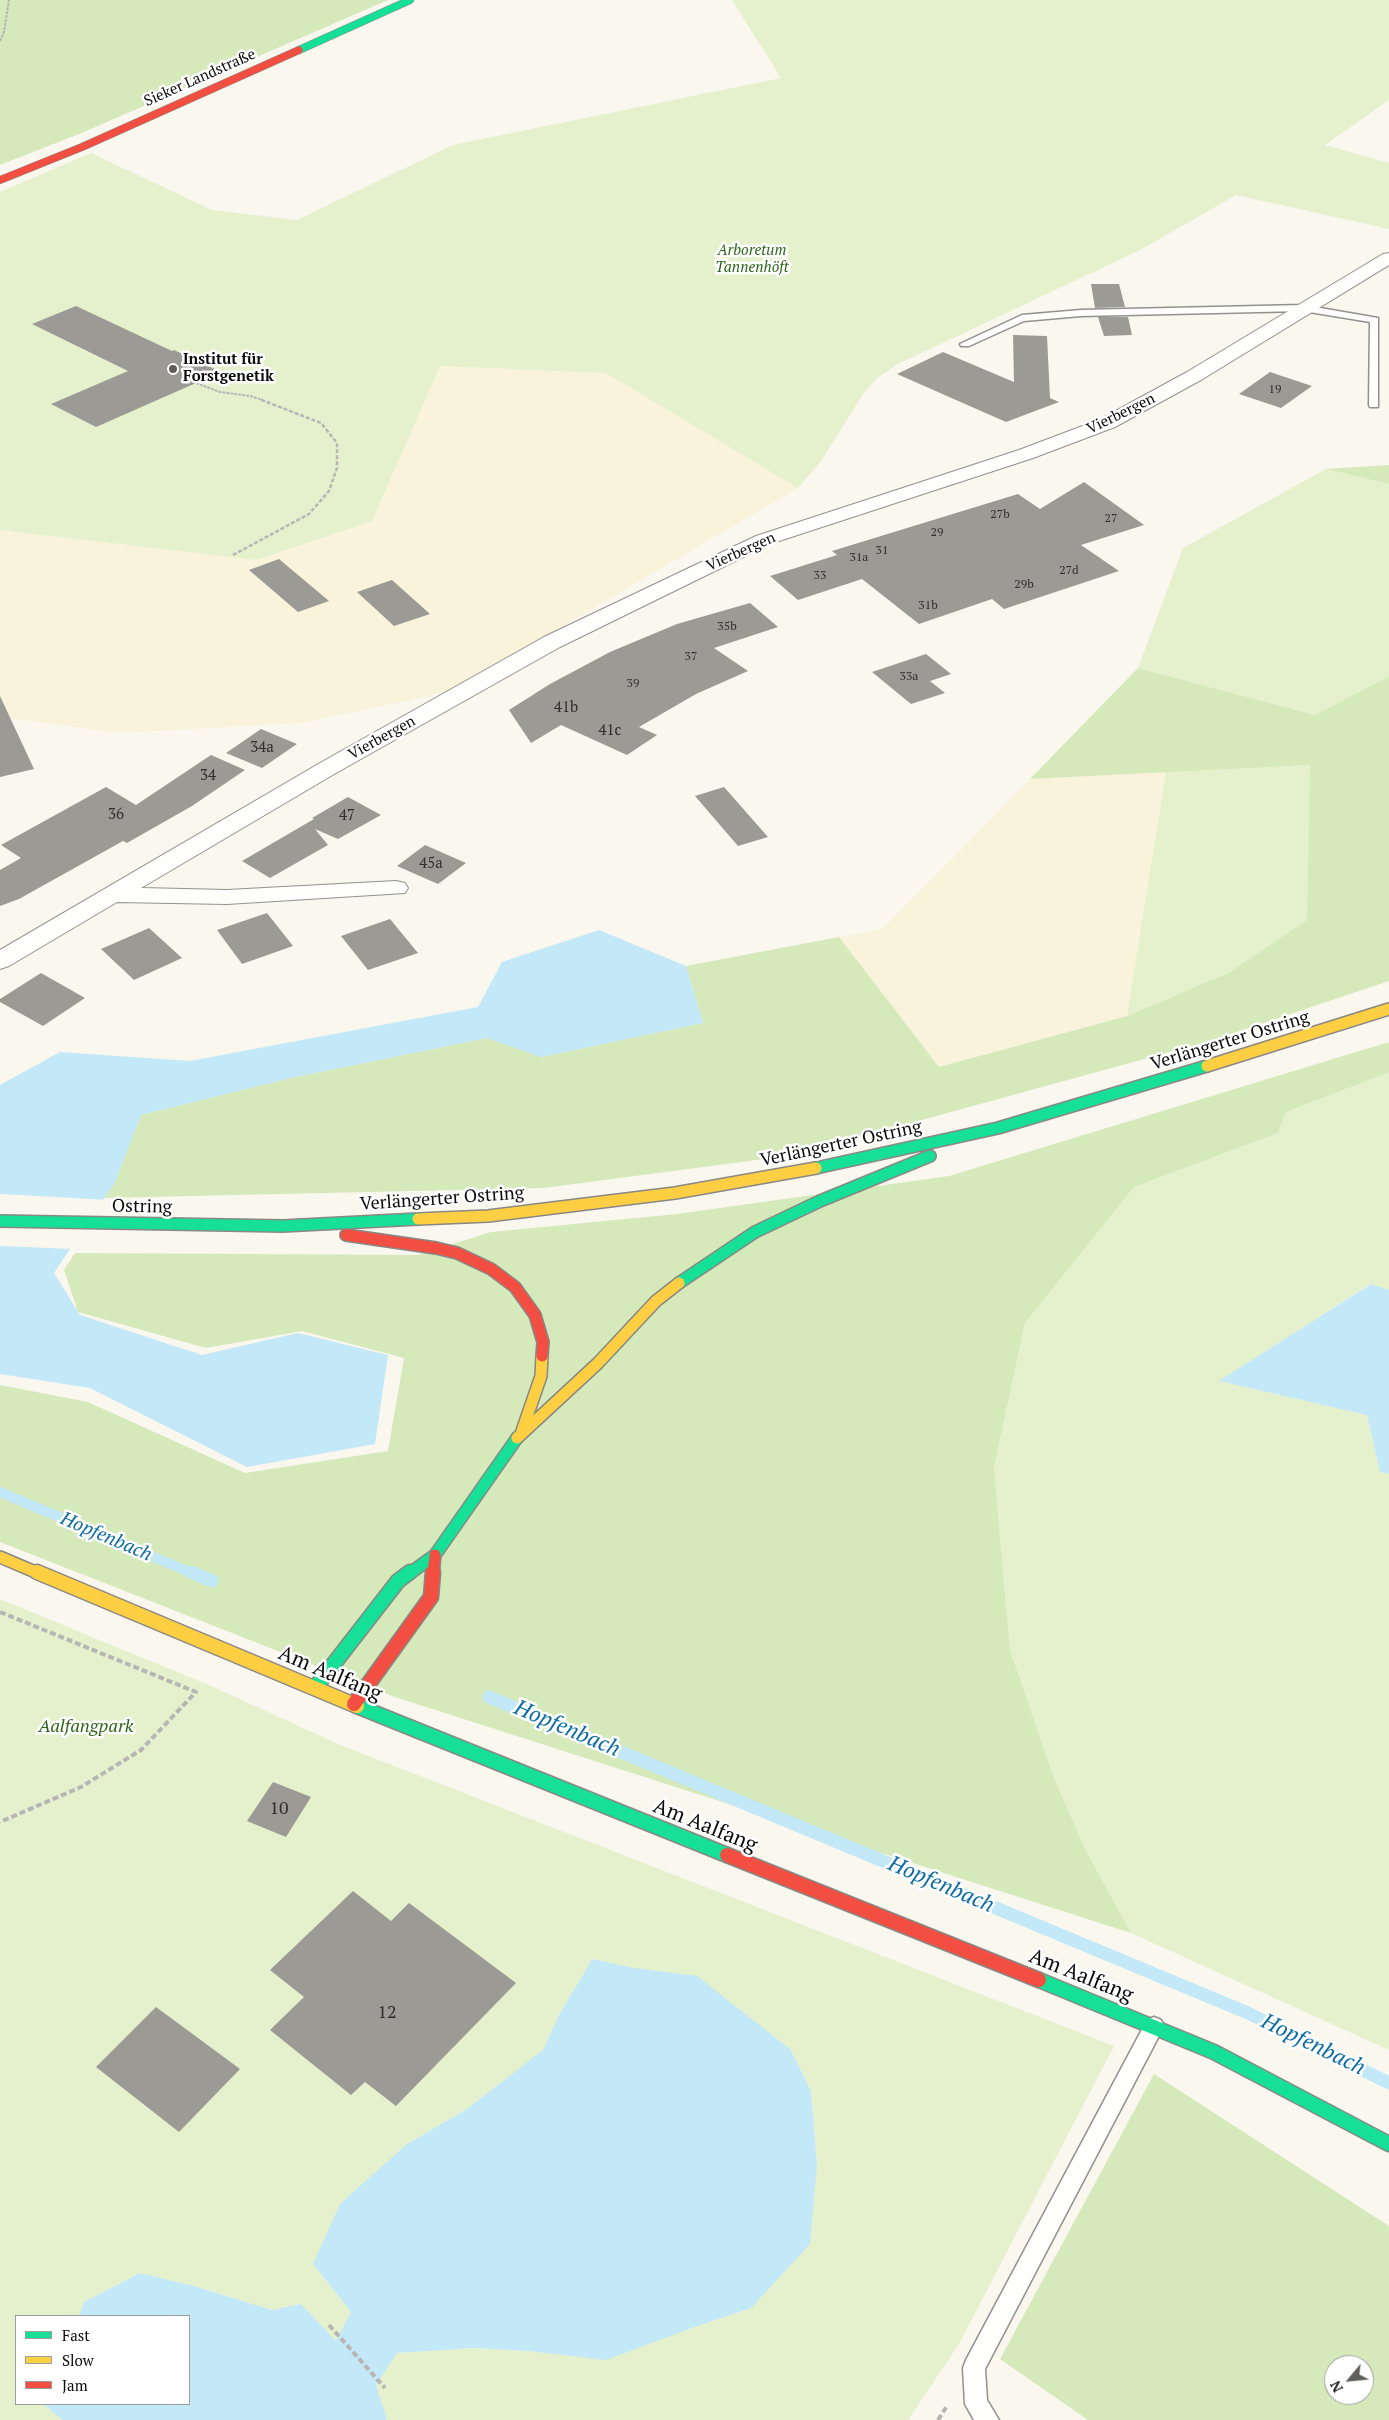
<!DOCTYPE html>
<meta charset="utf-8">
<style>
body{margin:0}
#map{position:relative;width:1389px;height:2420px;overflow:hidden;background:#faf7ef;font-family:"PT Serif",serif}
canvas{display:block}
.legend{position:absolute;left:15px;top:2315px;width:175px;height:90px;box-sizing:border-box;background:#fff;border:1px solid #9d9d9d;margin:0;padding:6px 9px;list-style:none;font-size:15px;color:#0b0b0b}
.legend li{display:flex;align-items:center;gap:10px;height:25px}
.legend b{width:25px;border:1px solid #9d9d9d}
.north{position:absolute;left:1324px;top:2355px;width:50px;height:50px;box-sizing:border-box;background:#fff;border:1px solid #9d9d9d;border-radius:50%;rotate:242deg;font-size:14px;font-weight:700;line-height:20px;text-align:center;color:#0b0b0b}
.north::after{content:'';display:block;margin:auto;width:18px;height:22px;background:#5f5e5b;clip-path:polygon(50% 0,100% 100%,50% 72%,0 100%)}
</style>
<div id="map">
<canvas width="1389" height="2420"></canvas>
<ul class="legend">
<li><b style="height:6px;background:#16e098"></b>Fast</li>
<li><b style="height:6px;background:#ffcf43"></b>Slow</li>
<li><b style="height:6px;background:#f24e42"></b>Jam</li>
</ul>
<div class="north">N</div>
</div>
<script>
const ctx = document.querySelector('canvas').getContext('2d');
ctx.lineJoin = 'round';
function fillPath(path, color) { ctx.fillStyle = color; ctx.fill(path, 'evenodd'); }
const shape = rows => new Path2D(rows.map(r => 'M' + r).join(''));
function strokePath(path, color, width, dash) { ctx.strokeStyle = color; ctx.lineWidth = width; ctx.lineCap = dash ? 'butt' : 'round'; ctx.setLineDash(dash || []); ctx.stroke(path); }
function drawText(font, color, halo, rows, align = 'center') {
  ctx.font = font + ' "PT Serif",serif'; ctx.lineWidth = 5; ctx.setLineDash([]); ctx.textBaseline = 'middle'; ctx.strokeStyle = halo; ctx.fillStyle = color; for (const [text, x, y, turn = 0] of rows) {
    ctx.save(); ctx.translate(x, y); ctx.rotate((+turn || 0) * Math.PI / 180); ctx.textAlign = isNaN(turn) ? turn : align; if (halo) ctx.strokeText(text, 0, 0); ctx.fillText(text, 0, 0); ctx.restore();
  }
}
const farmland = shape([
 [440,366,606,373,798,488,455,689,411,700,300,723,122,733,0,717,0,530,256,560,372,521],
 [1166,772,1127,1016,939,1067,839,937,883,929,1030,779]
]);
const green = shape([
 [732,0,1389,0,1389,100,1325,145,1389,163,1389,229,1236,195,1140,250,898,364,877,378,863,394,821,461,798,488,606,373,440,366,372,521,256,560,0,530,0,192,91,153,212,210,297,220,453,145,781,78],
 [1326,469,1389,484,1389,676,1315,715,1138,668,1183,548],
 [1311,765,1307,920,1228,973,1127,1016,1166,772],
 [1389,1071,1389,1290,1370,1284,1220,1381,1367,1415,1380,1472,1389,1474,1389,2050,1131,1933,1085,1849,1054,1778,1010,1650,994,1468,1025,1323,1134,1187,1278,1133,1286,1112],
 [0,1599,211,1686,338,1744,1114,2046,959,2344,908,2420,387,2420,376,2385,397,2353,474,2348,529,2351,689,2329,751,2308,817,2164,811,2091,791,2050,634,1968,592,1959,559,2015,544,2050,467,2109,407,2144,313,2264,351,2312,336,2342,301,2304,272,2310,194,2286,140,2273,84,2302,79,2316,16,2316,16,2404,43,2404,63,2420,0,2420]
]);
const forest = shape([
 [0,0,388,0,84,132,0,165],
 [1389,465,1389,484,1326,469],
 [1138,668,1315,715,1389,676,1389,981,1210,1041,794,1155,544,1188,104,1198,115,1182,141,1115,295,1077,487,1038,541,1057,703,1023,686,966,839,937,939,1067,1127,1016,1228,973,1307,920,1310,765,1030,779],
 [1389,1042,1389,1072,1286,1112,1278,1133,1134,1187,1025,1323,994,1468,1010,1650,1054,1778,1085,1849,1131,1933,395,1697,0,1542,0,1385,88,1402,245,1473,388,1451,404,1358,302,1331,206,1348,78,1312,64,1270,75,1253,418,1255,491,1232,677,1214,949,1176],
 [1154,2074,1389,2226,1389,2420,1088,2420,1000,2359],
 [1334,2365,1364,2365,1364,2395,1334,2395]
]);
const water = shape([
 [599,930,686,966,703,1023,541,1057,487,1038,295,1077,141,1115,115,1182,54,1273,80,1315,202,1355,298,1333,388,1355,375,1444,247,1467,90,1388,0,1374,0,1085,60,1052,190,1061,478,1007,502,962],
 [1371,1284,1389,1290,1389,1474,1380,1472,1367,1415,1219,1381],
 [592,1959,634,1968,697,1976,791,2050,811,2091,817,2164,810,2244,751,2308,689,2329,606,2360,529,2351,474,2348,397,2353,376,2385,387,2420,63,2420,43,2404,189,2404,189,2316,79,2316,84,2302,140,2273,194,2286,272,2310,301,2304,336,2341,351,2312,313,2264,340,2204,407,2144,467,2109,543,2050,559,2015]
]);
const pier = shape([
 [0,1194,39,1196,106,1200,73,1249,0,1246]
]);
const streamFar1 = shape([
 [0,1492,194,1574]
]);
const stream = shape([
 [191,1572,212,1581],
 [489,1697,1248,2013,1389,2083]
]);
const building = shape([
 [1091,284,1119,284,1125,307,1095,308],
 [76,306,172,351,174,350,221,372,96,427,51,404,128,371,32,324],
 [1098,317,1128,317,1132,335,1104,336],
 [1013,335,1047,336,1050,398,1059,402,1006,422,897,374,943,352,1014,382],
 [1270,372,1312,386,1281,408,1239,394],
 [1084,482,1144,525,1081,545,1119,571,1004,609,992,599,919,624,862,579,798,600,770,576,837,555,832,551,1018,494,1040,509],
 [279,559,329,601,298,612,249,570],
 [392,580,430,614,394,626,357,592],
 [750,603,778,627,714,648,748,671,696,694,639,727,657,735,627,755,561,725,531,743,509,710,550,684,610,652,677,624],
 [926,654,951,674,930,681,945,693,911,704,872,672],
 [0,696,34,769,0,777],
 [261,729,297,744,262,768,226,753],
 [211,755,245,770,192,806,127,843,123,841,19,899,0,906,0,870,21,858,1,845,106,787,136,805],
 [724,787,768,837,738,846,695,796],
 [348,797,381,815,338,839,315,829,328,845,270,878,242,861,314,819,312,818],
 [425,845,466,863,438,884,397,866],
 [267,913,293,946,242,964,217,930],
 [390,919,418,953,368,970,341,936],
 [149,928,182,958,134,980,101,949],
 [41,973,85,998,43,1026,0,1002,0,999],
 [273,1782,311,1797,286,1837,247,1821],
 [353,1891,391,1921,409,1903,516,1983,396,2106,365,2082,351,2095,270,2030,304,1997,270,1970],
 [156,2007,240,2069,179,2132,96,2067]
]);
const pathFar2 = shape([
 [0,41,4,32,9,0],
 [196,383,220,392,250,396,263,400]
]);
const pathFar1 = shape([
 [233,555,309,514,329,491,337,468,337,443,321,423,259,399]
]);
const path = shape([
 [0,1612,196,1692,141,1750,81,1787,0,1822],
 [329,2325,385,2388],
 [938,2420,947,2406]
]);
const lane = shape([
 [1303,305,1378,318,1378,407,1370,407,1369,405,1370,322,1303,311,1081,316,1024,321,969,346,961,346,960,344,1022,315,1081,310,1303,305],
 [1154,2017,1161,2020,1164,2026,1161,2032,985,2369,987,2400,999,2420,974,2420,965,2404,963,2368,966,2360,1147,2020,1154,2017]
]);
const street = shape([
 [1389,253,1389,265,1201,380,1115,427,1033,458,770,544,560,647,336,773,141,888,227,890,396,881,405,883,408,888,405,893,227,904,117,902,9,966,0,969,0,950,320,763,544,637,756,536,1019,450,1101,419,1187,372,1383,254,1389,253]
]);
const fastFar2 = shape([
 [299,50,410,0]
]);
const fastFar1 = shape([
 [816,1168,998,1128,1207,1066],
 [0,1221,283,1226,418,1219],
 [679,1283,755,1232,820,1201,930,1156],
 [409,1574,435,1555,517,1438]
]);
const fast = shape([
 [315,1688,398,1581,410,1572],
 [357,1706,727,1855],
 [1039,1980,1214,2052,1389,2144]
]);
const slowFar1 = shape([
 [1207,1066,1389,1009],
 [418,1219,488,1216,675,1193,816,1168],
 [522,1431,541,1376,542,1356],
 [517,1438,598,1363,656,1301,679,1283],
 [0,1557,40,1574]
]);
const slow = shape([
 [37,1572,357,1706]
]);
const jamFar2 = shape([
 [0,180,82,147,299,50]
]);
const jamFar1 = shape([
 [346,1235,436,1248,457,1253,491,1269,515,1287,535,1315,543,1342,542,1356],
 [433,1574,435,1555]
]);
const jam = shape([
 [354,1704,431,1597,433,1572],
 [727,1855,1039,1980]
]);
const markers = [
 [173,369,5,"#5f5e5b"]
];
const farNumbernames = [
 ["19",1275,390],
 ["27b",1000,515],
 ["27",1111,519],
 ["29",937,533],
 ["31",882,551],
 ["31a",859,558],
 ["27d",1069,571],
 ["33",820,576],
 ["29b",1024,585],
 ["31b",928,606],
 ["35b",727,627],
 ["37",691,657],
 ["33a",909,677],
 ["39",633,684]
];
const farStreetnames = [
 ["Sieker Landstraße",200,78,-24],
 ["Vierbergen",1121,414,-26],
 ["Vierbergen",741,552,-24],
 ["Vierbergen",382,738,-29]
];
const farParknames = [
 ["Arboretum",752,251],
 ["Tannenhöft",752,268]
];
const farPoinames = [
 ["Institut für",183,360],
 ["Forstgenetik",183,377]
];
const numberNames = [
 ["41b",566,708],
 ["41c",610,731],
 ["34a",262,748],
 ["34",208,776],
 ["36",116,815],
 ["47",347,816],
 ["45a",431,864]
];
const streetNames = [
 ["Verlängerter Ostring",1230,1041,-17],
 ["Verlängerter Ostring",841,1144,-12],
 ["Verlängerter Ostring",442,1199,-4],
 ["Ostring",142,1207,1]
];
const parkNames = [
 ["Aalfangpark",86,1727]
];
const nearNumbernames = [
 ["10",279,1809],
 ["12",387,2013]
];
const waterNames = [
 ["Hopfenbach",106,1537,23]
];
const nearStreetnames = [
 ["Am Aalfang",330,1674,23],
 ["Am Aalfang",705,1826,22],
 ["Am Aalfang",1081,1976,22]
];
const nearWaternames = [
 ["Hopfenbach",567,1729,23],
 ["Hopfenbach",941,1885,23],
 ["Hopfenbach",1313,2045,26]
];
fillPath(farmland, '#f8f3da');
fillPath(green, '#e5f0cd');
fillPath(forest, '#d5e9bb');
fillPath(water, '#c3e8f7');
fillPath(pier, '#faf7ef');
strokePath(streamFar1, '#c3e8f7', 10);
strokePath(stream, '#c3e8f7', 13);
fillPath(building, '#9c9a95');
strokePath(lane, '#93918e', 3);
strokePath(street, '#93918e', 2);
strokePath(fastFar2, '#898884', 8);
strokePath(fastFar1, '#898884', 14);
strokePath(fast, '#898884', 17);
strokePath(slowFar1, '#898884', 14);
strokePath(slow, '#898884', 17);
strokePath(jamFar2, '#898884', 8);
strokePath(jamFar1, '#898884', 14);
strokePath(jam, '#898884', 17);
strokePath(pathFar2, '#b7b6b5', 2, [3, 1]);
strokePath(pathFar1, '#b7b6b5', 2.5, [4, 2]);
strokePath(path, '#b7b6b5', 4, [6, 3]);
fillPath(lane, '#fefefd');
fillPath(street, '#fefefd');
strokePath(fastFar2, '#16e098', 7);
strokePath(fastFar1, '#16e098', 11);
strokePath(fast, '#16e098', 14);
strokePath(slowFar1, '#ffcf43', 11);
strokePath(slow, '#ffcf43', 14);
strokePath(jamFar2, '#f24e42', 7);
strokePath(jamFar1, '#f24e42', 11);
strokePath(jam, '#f24e42', 14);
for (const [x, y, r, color] of markers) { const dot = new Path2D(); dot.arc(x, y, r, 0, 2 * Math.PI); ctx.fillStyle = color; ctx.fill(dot); strokePath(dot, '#fff', 2); }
drawText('12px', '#2f2f2e', null, farNumbernames);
drawText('15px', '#0b0b0b', '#fff', farStreetnames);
drawText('italic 15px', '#2d6619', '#fff', farParknames);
drawText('bold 15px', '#0b0b0b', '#fff', farPoinames, 'left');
drawText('15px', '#2f2f2e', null, numberNames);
drawText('18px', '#0b0b0b', '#fff', streetNames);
drawText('italic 18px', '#2d6619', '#fff', parkNames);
drawText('18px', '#2f2f2e', null, nearNumbernames);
drawText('italic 19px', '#0e6ba3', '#fff', waterNames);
drawText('21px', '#0b0b0b', '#fff', nearStreetnames);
drawText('italic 22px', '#0e6ba3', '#fff', nearWaternames);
</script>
